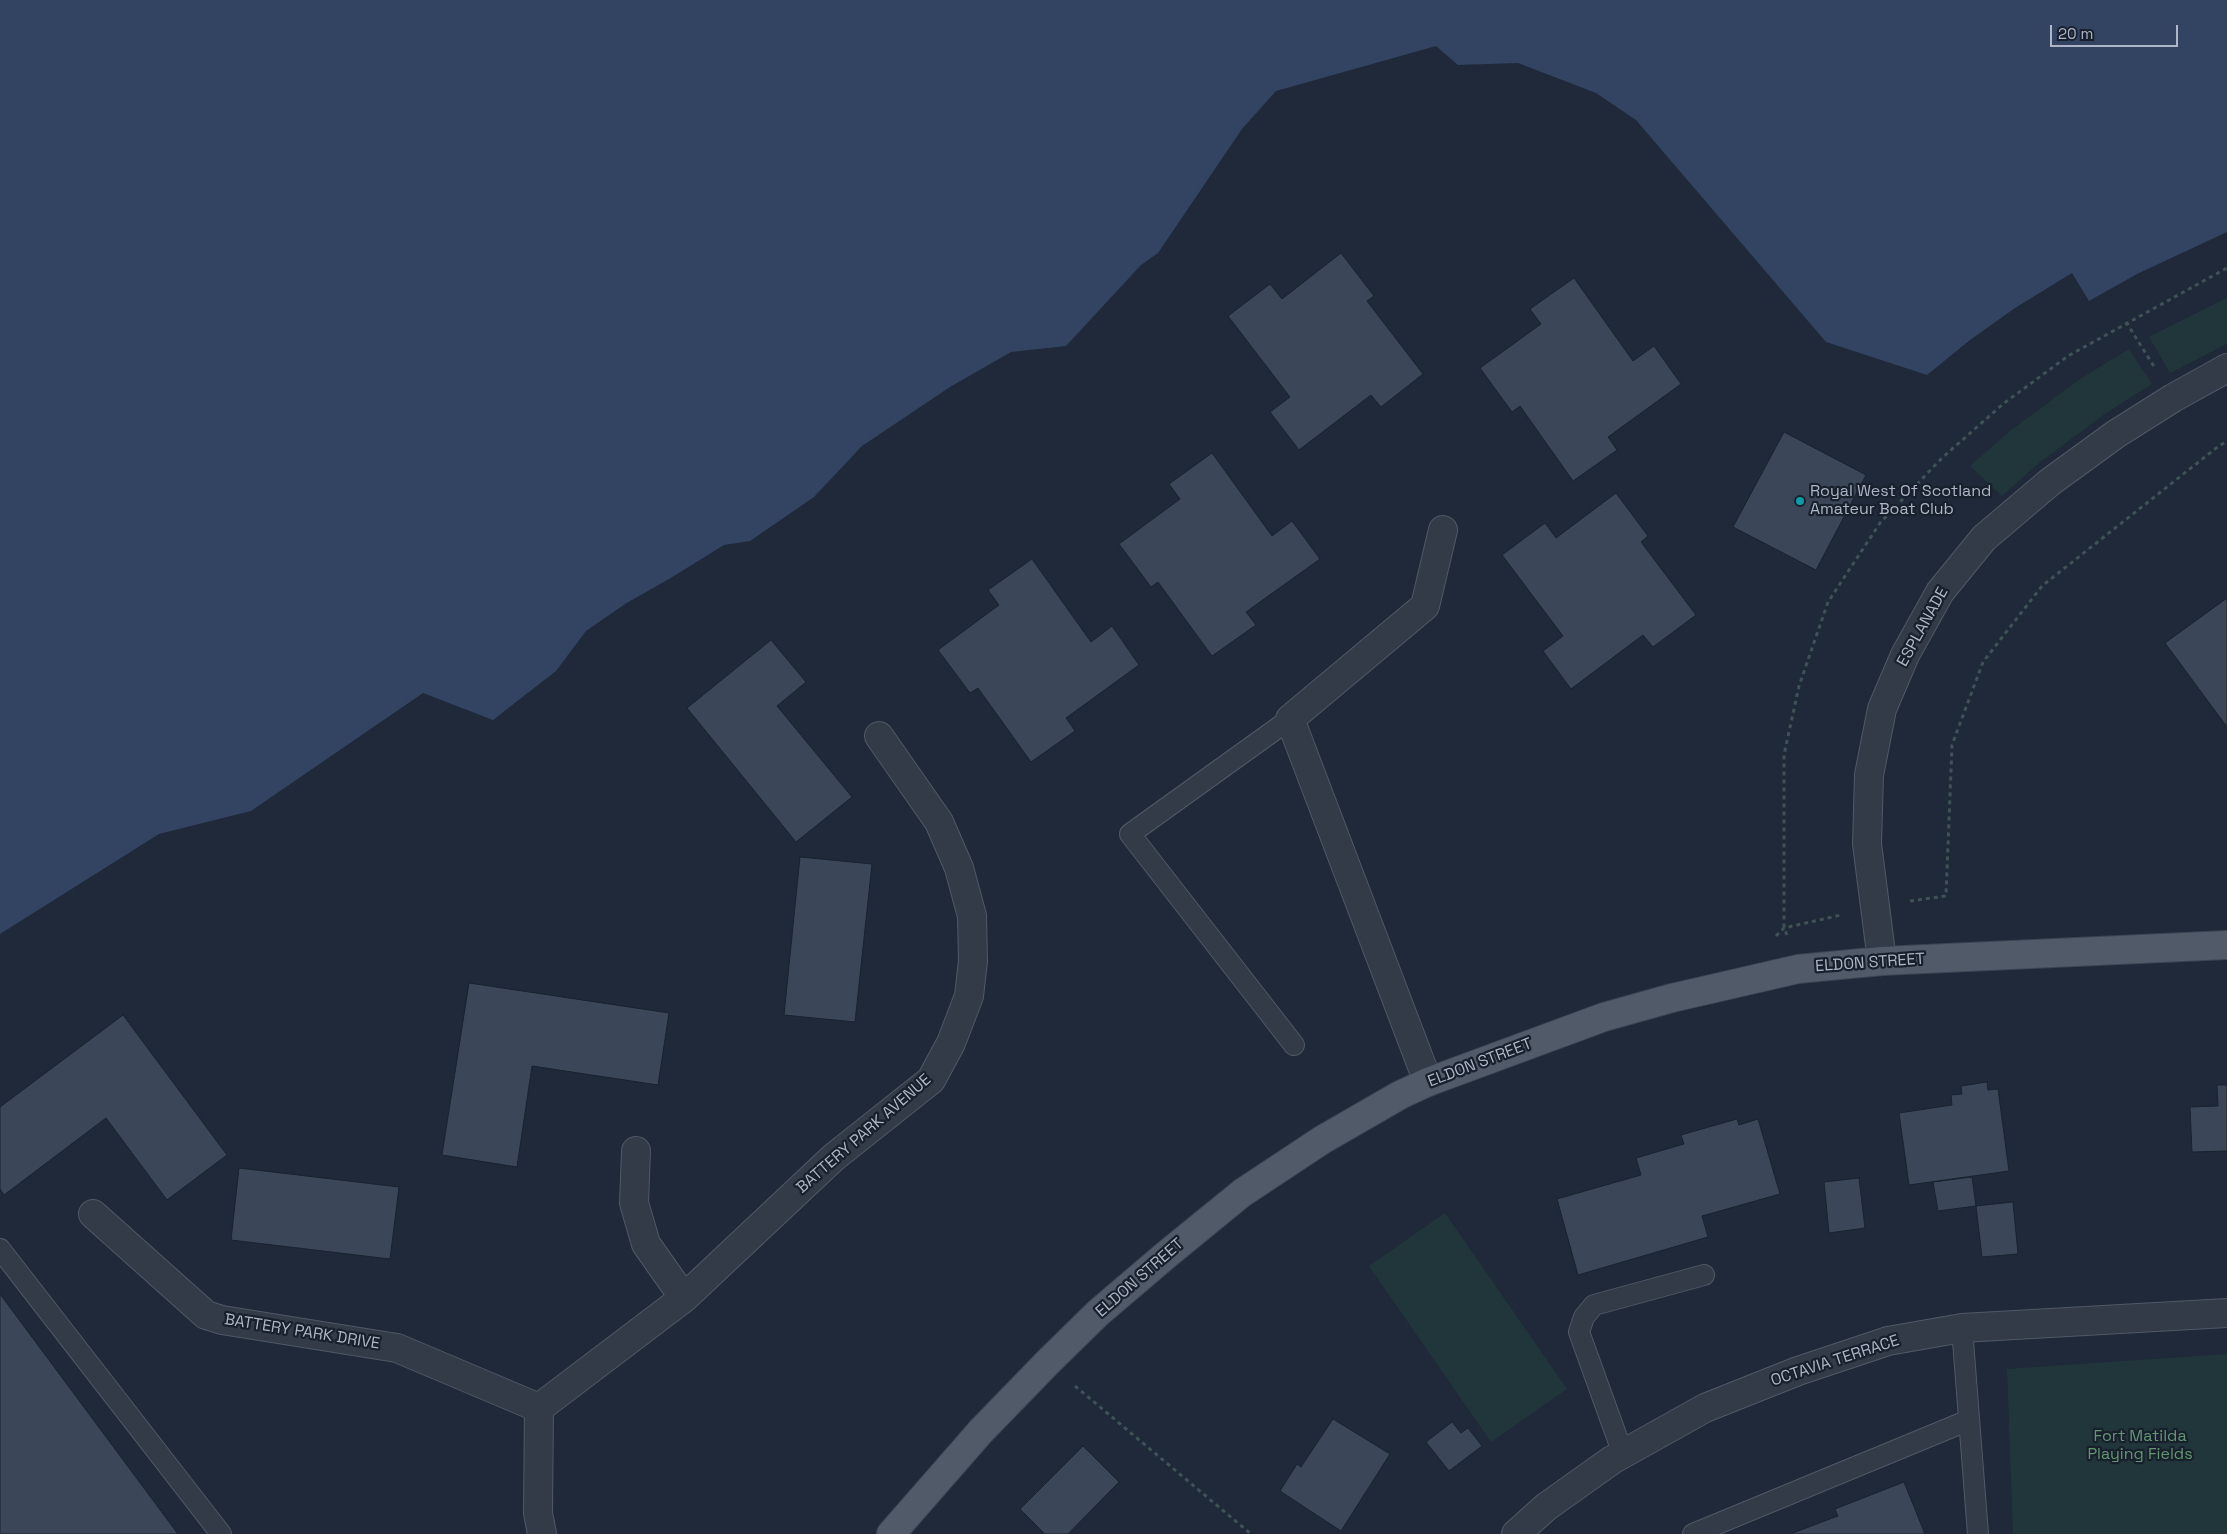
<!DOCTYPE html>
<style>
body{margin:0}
#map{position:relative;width:2227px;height:1534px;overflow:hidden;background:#1f2939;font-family:"Space Grotesk",sans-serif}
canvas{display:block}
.scale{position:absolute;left:2050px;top:25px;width:128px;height:22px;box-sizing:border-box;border:2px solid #adb6c6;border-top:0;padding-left:6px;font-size:15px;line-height:18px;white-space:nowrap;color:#adb6c6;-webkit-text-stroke:4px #18202d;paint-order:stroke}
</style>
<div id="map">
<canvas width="2227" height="1534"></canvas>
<div class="scale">20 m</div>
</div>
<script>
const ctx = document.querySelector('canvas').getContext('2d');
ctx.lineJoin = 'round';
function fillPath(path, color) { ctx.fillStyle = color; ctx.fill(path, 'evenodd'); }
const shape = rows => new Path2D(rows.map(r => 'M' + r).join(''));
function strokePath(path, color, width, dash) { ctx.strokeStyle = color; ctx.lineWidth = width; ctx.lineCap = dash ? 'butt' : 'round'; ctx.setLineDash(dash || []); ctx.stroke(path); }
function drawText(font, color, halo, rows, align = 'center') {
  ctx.font = font + ' "Space Grotesk",sans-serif'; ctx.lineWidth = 4.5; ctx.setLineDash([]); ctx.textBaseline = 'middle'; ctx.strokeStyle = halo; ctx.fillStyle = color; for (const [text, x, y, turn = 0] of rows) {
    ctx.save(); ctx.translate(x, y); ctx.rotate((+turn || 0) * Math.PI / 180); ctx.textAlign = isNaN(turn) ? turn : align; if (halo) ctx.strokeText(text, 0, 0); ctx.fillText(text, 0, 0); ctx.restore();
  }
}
const green = shape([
 [2227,298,2227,344,2170,373,2149,337],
 [2129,349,2152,384,2106,413,2039,463,2002,496,1970,466,2010,431,2080,379],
 [1445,1213,1567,1389,1491,1442,1369,1266],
 [2227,1354,2227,1534,2013,1534,2007,1369]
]);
const water = shape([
 [0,0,2227,0,2227,232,2137,274,2089,301,2072,273,2015,308,1970,340,1927,375,1826,342,1636,120,1596,93,1518,63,1458,65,1436,46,1276,91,1242,129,1158,253,1141,265,1066,346,1011,352,950,387,862,446,814,497,750,541,724,545,669,579,625,604,586,631,556,671,493,720,423,693,251,811,159,834,0,934]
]);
const building = shape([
 [1341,253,1374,296,1367,301,1423,374,1381,407,1371,395,1299,450,1270,412,1290,397,1228,316,1270,284,1282,299,1341,253],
 [1574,278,1633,361,1654,346,1681,384,1608,437,1617,450,1573,481,1520,406,1512,412,1480,368,1541,324,1530,309,1574,278],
 [1784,432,1866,475,1816,570,1733,527,1784,432],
 [1212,453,1272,536,1292,521,1320,559,1246,612,1256,625,1212,656,1158,582,1151,587,1119,544,1180,499,1169,484,1212,453],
 [1616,493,1648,536,1641,542,1696,615,1653,647,1643,635,1571,689,1543,651,1563,636,1502,555,1545,523,1556,538,1616,493],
 [1032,559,1091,642,1112,626,1139,665,1066,718,1075,731,1031,762,978,688,970,693,938,650,999,605,988,590,1032,559],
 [2227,598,2227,727,2165,643,2227,598],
 [771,640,806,682,777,706,852,797,796,842,687,708,771,640],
 [800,857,872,864,855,1022,784,1015,800,857],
 [469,983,669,1013,658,1085,532,1066,517,1167,442,1155,469,983],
 [123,1015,227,1155,167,1200,106,1118,4,1195,0,1189,0,1107,123,1015],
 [1987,1082,1988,1090,1998,1089,2009,1171,1909,1185,1899,1113,1952,1105,1951,1095,1962,1094,1961,1086,1987,1082],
 [2217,1085,2227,1085,2227,1151,2192,1152,2190,1107,2218,1106,2217,1085],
 [1737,1119,1739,1125,1758,1119,1780,1194,1702,1216,1708,1237,1578,1275,1557,1199,1641,1175,1636,1158,1684,1144,1681,1135,1737,1119],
 [239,1168,399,1187,390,1259,231,1240,239,1168],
 [1972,1177,1976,1206,1938,1211,1933,1182,1972,1177],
 [1859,1178,1865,1228,1829,1233,1824,1182,1859,1178],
 [2013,1202,2018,1254,1982,1257,1976,1206,2013,1202],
 [0,1294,178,1534,0,1534,0,1294],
 [1333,1419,1390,1454,1341,1531,1280,1491,1297,1464,1301,1467,1333,1419],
 [1452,1422,1461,1433,1468,1428,1482,1446,1449,1471,1426,1442,1452,1422],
 [1083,1446,1119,1482,1068,1534,1045,1534,1020,1509,1083,1446],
 [1904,1482,1925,1534,1790,1534,1838,1516,1835,1509,1904,1482]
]);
const path = shape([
 [2126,322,2155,368],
 [1910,901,1946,896,1952,745,1983,662,2042,586,2220,445,2227,442],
 [1787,935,1784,928,1784,755,1799,686,1828,602,1880,523,1942,458,2003,404,2068,356,2227,268],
 [1776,936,1784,928,1841,915],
 [1075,1386,1251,1534]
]);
const service = shape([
 [1290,719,1130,834,1294,1045],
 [0,1249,221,1534],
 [1962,1328,1978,1534],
 [1623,1454,1579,1332,1584,1317,1594,1305,1704,1275],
 [1693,1534,1969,1420]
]);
const minor = shape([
 [1428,1082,1290,719,1425,606,1443,530],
 [636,1151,634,1203,646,1244,684,1298],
 [93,1214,206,1315,222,1320,397,1348,539,1408],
 [542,1534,538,1513,539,1408,684,1298,834,1157,931,1080,951,1043,969,996,973,961,972,916,959,868,939,822,879,736],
 [1516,1534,1546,1507,1612,1460,1705,1408,1798,1371,1888,1341,1962,1328,2227,1313]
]);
const tertiary = shape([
 [1882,961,1867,844,1869,775,1882,709,1905,655,1940,592,1984,538,2050,482,2116,434,2173,398,2227,368]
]);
const primary = shape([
 [891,1534,981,1431,1048,1362,1098,1313,1166,1255,1242,1193,1322,1140,1400,1095,1428,1082,1604,1017,1672,998,1798,969,1882,961,2227,945]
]);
const markers = [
 [1800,501,5,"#0f9aa8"]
];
const poiNames = [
 ["Royal West Of Scotland",1810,492],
 ["Amateur Boat Club",1810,510]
];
const streetNames = [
 ["ESPLANADE",1923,627,-61],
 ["ELDON STREET",1870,963,-4],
 ["ELDON STREET",1480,1063,-21],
 ["BATTERY PARK AVENUE",864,1134,-41],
 ["ELDON STREET",1140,1278,-41],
 ["BATTERY PARK DRIVE",302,1332,9],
 ["OCTAVIA TERRACE",1835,1361,-18]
];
const parkNames = [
 ["Fort Matilda",2140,1437],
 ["Playing Fields",2140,1455]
];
fillPath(green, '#21363a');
fillPath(water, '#324461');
fillPath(building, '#3b4759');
strokePath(building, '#1a222f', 1);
strokePath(service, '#505967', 22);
strokePath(minor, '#505967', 30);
strokePath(tertiary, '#505967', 30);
strokePath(primary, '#3c4453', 30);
strokePath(path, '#3f5357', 3, [4, 4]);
strokePath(service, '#333b49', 20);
strokePath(minor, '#333b49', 28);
strokePath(tertiary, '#333b49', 28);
strokePath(primary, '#505a69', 28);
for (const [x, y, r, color] of markers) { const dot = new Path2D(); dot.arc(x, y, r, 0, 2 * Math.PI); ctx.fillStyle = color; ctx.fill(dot); strokePath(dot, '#18202d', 2); }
drawText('16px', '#adb6c6', '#18202d', poiNames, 'left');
drawText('16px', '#adb6c6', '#18202d', streetNames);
drawText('16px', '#649771', '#18202d', parkNames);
</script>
